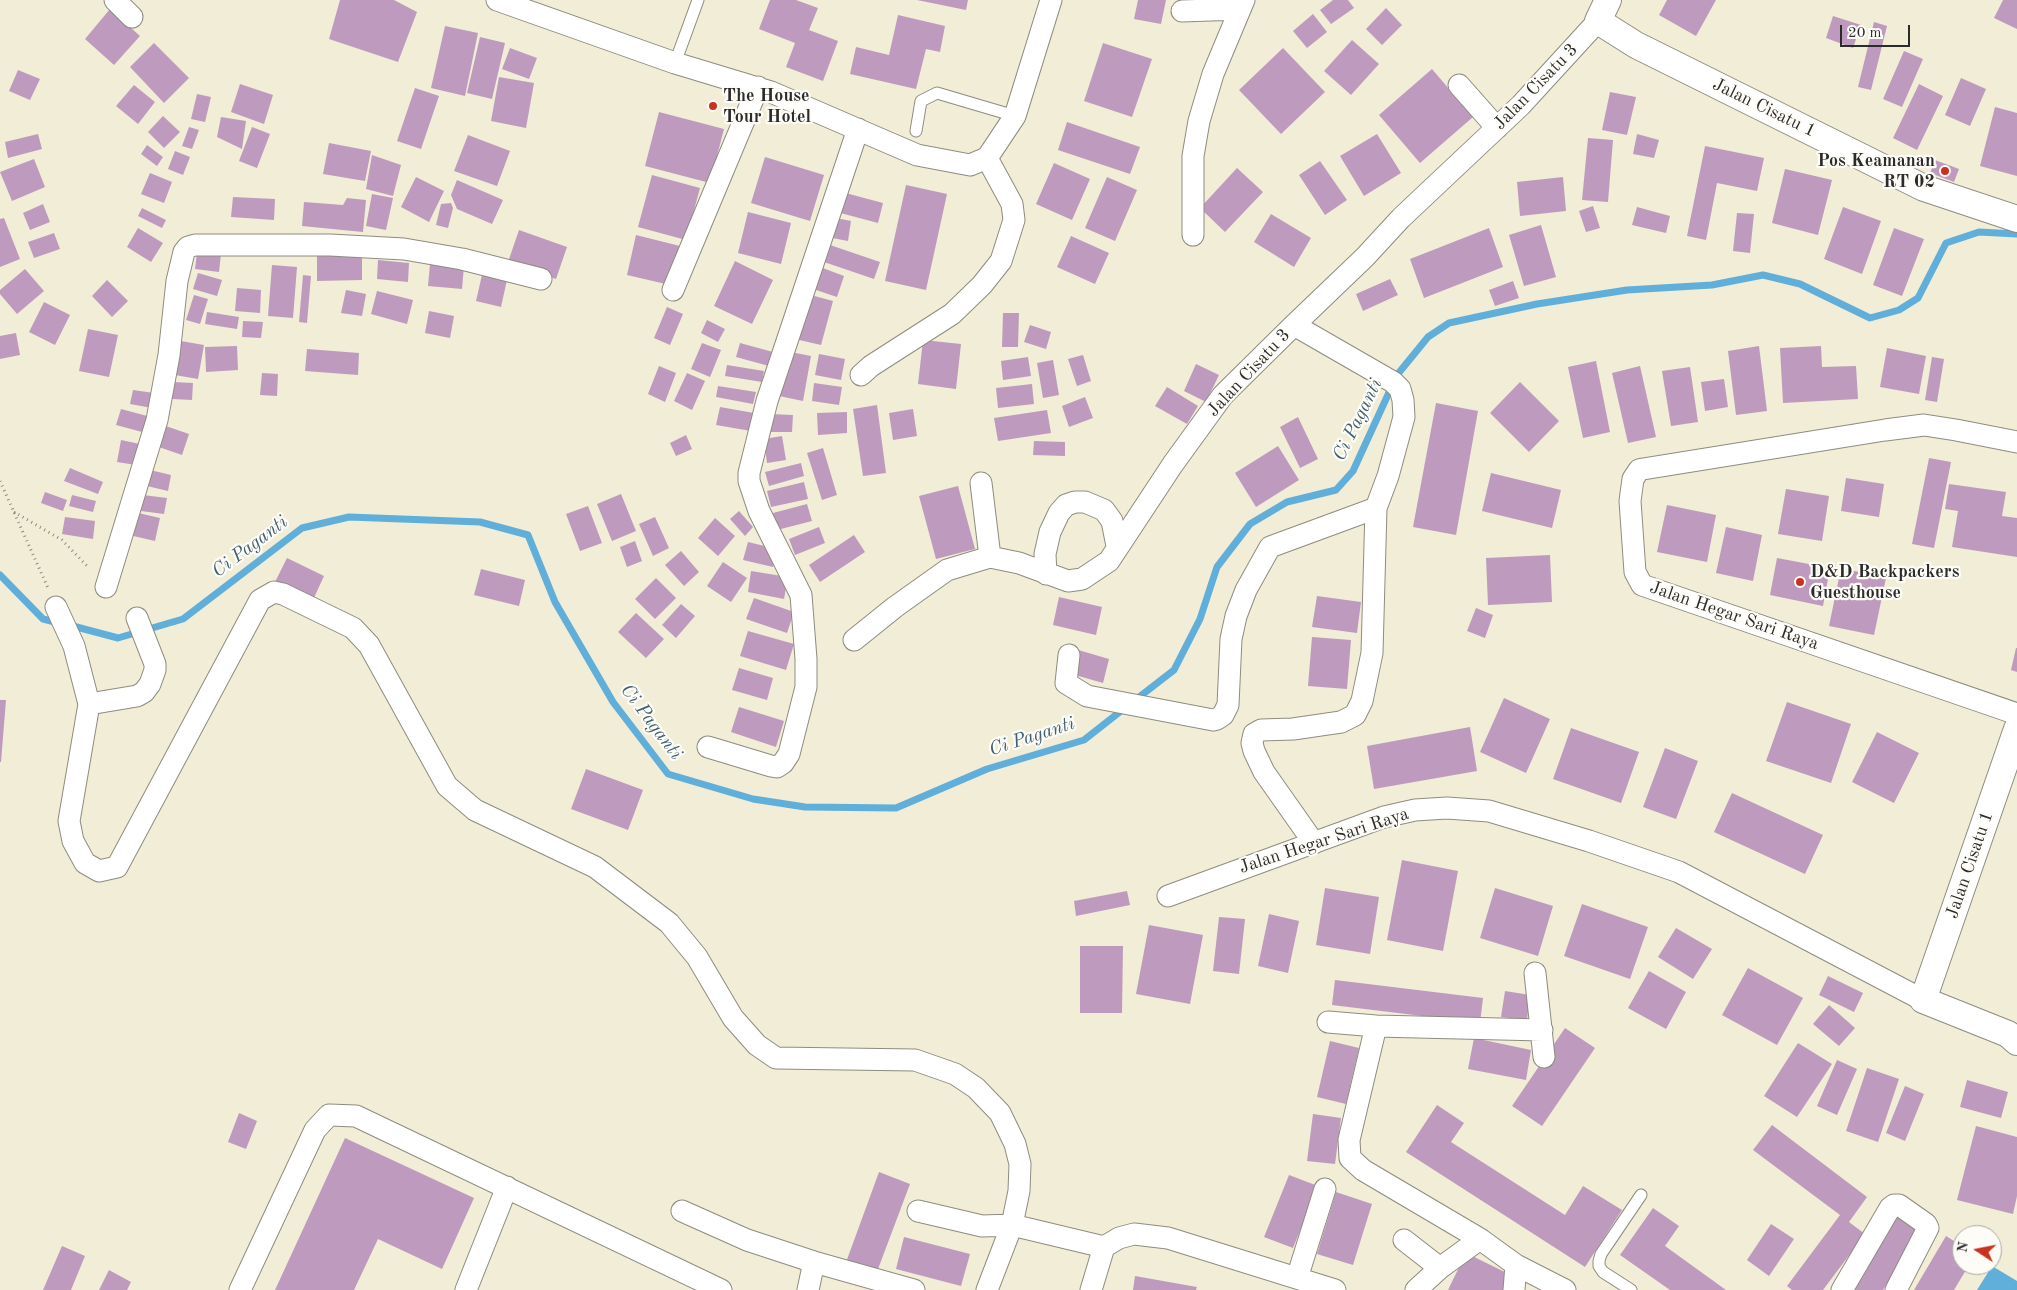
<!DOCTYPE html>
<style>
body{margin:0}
#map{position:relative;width:2017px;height:1290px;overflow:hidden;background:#f1edd6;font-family:"Old Standard TT",serif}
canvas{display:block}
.north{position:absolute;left:1952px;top:1225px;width:50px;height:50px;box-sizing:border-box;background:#fdfcf7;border:1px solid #a9a8a5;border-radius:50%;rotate:281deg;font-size:14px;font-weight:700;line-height:20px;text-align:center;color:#2b2b2b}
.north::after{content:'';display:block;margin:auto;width:18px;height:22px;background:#c8321e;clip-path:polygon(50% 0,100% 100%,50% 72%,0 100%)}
.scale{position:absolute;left:1840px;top:25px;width:70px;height:22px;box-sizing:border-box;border:2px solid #2b2b2b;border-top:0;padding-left:6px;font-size:15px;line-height:18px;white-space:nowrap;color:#2b2b2b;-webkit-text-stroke:4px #fdfcf7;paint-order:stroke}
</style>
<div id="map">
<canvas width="2017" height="1290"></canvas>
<div class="north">N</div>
<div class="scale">20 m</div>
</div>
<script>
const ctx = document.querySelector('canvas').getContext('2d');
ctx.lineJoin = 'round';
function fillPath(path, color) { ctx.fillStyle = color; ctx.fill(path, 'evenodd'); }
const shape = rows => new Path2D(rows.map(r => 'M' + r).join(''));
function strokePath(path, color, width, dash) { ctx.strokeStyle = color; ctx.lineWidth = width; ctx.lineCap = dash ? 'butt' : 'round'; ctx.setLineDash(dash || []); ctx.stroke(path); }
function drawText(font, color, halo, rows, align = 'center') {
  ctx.font = font + ' "Old Standard TT",serif'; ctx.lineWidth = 4.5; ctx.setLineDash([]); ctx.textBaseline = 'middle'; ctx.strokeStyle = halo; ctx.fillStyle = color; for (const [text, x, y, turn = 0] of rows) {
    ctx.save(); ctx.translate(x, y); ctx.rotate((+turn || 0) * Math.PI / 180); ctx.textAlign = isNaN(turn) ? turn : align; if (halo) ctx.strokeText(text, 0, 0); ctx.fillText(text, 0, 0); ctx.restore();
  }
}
const water = shape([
 [1992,1266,2017,1281,2017,1290,1977,1290]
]);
const stream = shape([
 [0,575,43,619,59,623],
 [69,625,118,638,183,619,302,528,349,517,480,522,528,535,555,602,613,702,668,774,753,799,805,807,896,808,987,769,1084,740,1126,707],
 [1134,701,1174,670,1200,619,1217,567,1250,524,1287,502,1336,490,1353,471,1397,375,1428,337,1449,323,1537,304,1627,290,1712,285,1763,275,1800,284,1870,318,1899,310,1918,298,1946,243,1979,232,2017,234]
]);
const building = shape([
 [340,0,394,0,417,12,398,62,329,39],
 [770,0,796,0,818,8,809,30,838,41,823,81,786,67,795,43,759,29],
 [917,0,968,0,966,10],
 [1138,0,1166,0,1161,24,1134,19],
 [1333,0,1348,0,1354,8,1331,24,1320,10],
 [1667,0,1716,0,1696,36,1659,15],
 [2003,0,2017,0,2017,29,1994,18],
 [1386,8,1402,25,1382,45,1366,29],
 [110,9,140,36,114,65,85,39],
 [1313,14,1327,32,1307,48,1293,31],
 [898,15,945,26,940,52,926,49,916,89,850,74,856,47,889,55],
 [1833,16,1861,25,1853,48,1826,38],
 [1874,22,1887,26,1871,90,1858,87],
 [445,26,478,33,465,96,431,88],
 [480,37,505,43,492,99,467,93],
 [1352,40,1379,64,1351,95,1324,71],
 [154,43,189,78,164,103,130,67],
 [1103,43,1152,59,1132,117,1084,101],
 [510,48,537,58,529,79,502,69],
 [1283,48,1325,92,1281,134,1239,90],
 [1904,51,1923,59,1902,107,1883,99],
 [1432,69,1473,117,1420,163,1379,115],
 [18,70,40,79,30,100,9,91],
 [499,77,534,83,526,128,491,121],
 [1961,78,1986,89,1970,126,1945,115],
 [240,84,273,95,264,124,231,112],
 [1919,84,1943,96,1917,150,1893,138],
 [134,85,155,102,138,124,116,106],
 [415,88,439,96,421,149,397,141],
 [1610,92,1636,97,1627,135,1602,130],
 [197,94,211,97,205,122,191,119],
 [1995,107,2017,113,2017,176,1980,166],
 [659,112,724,129,710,183,645,166],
 [163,116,180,132,164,148,148,132],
 [221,117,246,121,242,149,217,137],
 [1067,122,1140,147,1130,174,1058,150],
 [189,127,199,130,192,149,182,146],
 [252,127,270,134,257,168,239,161],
 [38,134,42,149,8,158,5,142],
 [1377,134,1401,173,1364,196,1340,156],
 [1637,134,1659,140,1654,158,1633,154],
 [468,135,510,151,497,186,454,171],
 [1588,138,1613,140,1608,202,1582,200],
 [329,143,371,151,365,181,323,174],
 [147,145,163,157,157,166,141,154],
 [1705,146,1764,158,1757,191,1717,183,1706,240,1687,236],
 [175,151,190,157,183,175,168,169],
 [372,155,401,165,393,196,366,189],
 [765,157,824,175,810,221,751,203],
 [34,159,45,187,12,201,0,172],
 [1935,160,1959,169,1954,182,1930,173],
 [1320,161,1347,200,1325,215,1299,175],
 [1054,163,1090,179,1072,220,1036,204],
 [1237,168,1263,192,1225,232,1200,208],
 [1785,169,1832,180,1818,235,1772,223],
 [150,173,172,182,164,203,141,194],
 [652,175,700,188,686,240,638,227],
 [416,177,444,191,429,222,401,207],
 [1107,177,1137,190,1115,241,1085,228],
 [1563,177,1566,211,1520,216,1517,182],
 [457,180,503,200,492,224,457,209,451,195],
 [906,185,947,194,926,290,885,281],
 [838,191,883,203,878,223,833,211],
 [372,194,393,198,386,230,366,226],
 [233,197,275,199,274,220,231,217],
 [347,198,366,200,363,232,302,226,304,202,343,205],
 [451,203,453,208,448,228,436,225,441,204],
 [43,204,50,222,30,230,23,213],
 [1593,206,1600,228,1586,232,1579,211],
 [1637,207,1670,216,1666,233,1632,225],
 [1843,207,1881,221,1862,274,1824,259],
 [142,208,166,220,162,228,138,216],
 [748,212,791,223,781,264,738,253],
 [1737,213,1754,214,1750,253,1733,251],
 [1271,214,1311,238,1294,267,1254,242],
 [831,217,851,221,848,241,827,237],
 [4,218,20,259,0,267,0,219],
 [1541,225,1556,277,1524,286,1509,235],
 [138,228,163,243,151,262,127,247],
 [1489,228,1503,267,1424,298,1410,259],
 [1894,228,1924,239,1902,296,1873,285],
 [519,230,567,247,556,279,508,262],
 [54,233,60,249,34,258,28,242],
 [636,235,680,246,670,285,627,275],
 [1071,236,1109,253,1095,284,1057,267],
 [830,245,880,262,874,279,824,262],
 [197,252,221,254,219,272,195,269],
 [317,255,362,255,362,280,317,281],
 [378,260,409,263,408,282,377,279],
 [735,261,773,280,752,324,714,306],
 [430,264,464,266,462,289,428,286],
 [272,265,297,267,293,318,268,316],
 [820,267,844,276,837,297,813,289],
 [25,269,44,291,17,314,0,294,0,290],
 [198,273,222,280,217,296,193,289],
 [303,275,311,276,307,323,299,322],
 [482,275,507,280,501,307,476,301],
 [1390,279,1398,295,1363,311,1356,294],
 [107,280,128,301,112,317,92,296],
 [1513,281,1519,298,1495,306,1489,290],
 [237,288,261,290,260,313,235,311],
 [346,290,366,294,362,316,341,313],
 [377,291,413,300,407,324,371,314],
 [807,294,833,301,821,345,795,339],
 [194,295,208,299,200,324,186,320],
 [44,302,70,315,55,345,29,332],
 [667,307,683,314,670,345,654,338],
 [429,311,454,316,450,338,425,333],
 [207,312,239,317,237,329,205,324],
 [1003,313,1019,313,1018,347,1002,347],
 [707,320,725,329,718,342,701,333],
 [243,321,263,322,261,338,242,337],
 [1030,325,1051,332,1046,349,1024,342],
 [88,329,118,335,109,377,79,371],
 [16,333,20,355,0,359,0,336],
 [175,340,204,345,198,379,169,374],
 [923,340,961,344,956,389,918,384],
 [702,343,721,350,710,377,691,369],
 [740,343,773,352,769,366,736,357],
 [237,346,238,370,206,372,205,347],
 [1759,346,1767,411,1736,415,1728,351],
 [1821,346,1822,367,1856,366,1858,399,1783,403,1780,348],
 [1887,348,1926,356,1919,394,1880,387],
 [307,349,359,353,358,375,305,371],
 [786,351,811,356,803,401,779,396],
 [819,354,845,359,841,380,815,375],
 [1083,355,1091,381,1077,386,1068,359],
 [1028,357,1031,376,1003,380,1001,361],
 [1932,357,1944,359,1937,402,1925,400],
 [1053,360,1059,395,1043,398,1037,363],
 [1596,361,1610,432,1583,438,1568,367],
 [1196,364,1219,375,1206,402,1184,391],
 [727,365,764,371,762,382,725,376],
 [659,366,676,373,665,402,648,394],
 [1640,366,1656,437,1628,443,1612,373],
 [1690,367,1698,422,1671,426,1662,371],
 [262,373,278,374,277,396,260,395],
 [687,373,705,381,692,410,674,401],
 [1724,379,1728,407,1705,411,1701,382],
 [173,382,193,383,192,400,172,399],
 [1520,382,1559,421,1529,452,1490,413],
 [814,383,842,387,839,405,812,401],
 [1032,384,1034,404,998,408,996,388],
 [718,386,756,392,753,404,716,397],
 [1167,387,1198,406,1187,424,1155,406],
 [133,390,154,393,152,408,130,404],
 [1085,397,1093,418,1069,427,1062,406],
 [1436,403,1478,411,1456,535,1413,527],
 [877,405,886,473,863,476,853,409],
 [720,407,754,413,751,431,716,425],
 [121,409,151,417,146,433,116,425],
 [913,409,917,436,893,440,889,413],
 [1047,410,1051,433,998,441,994,418],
 [847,412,847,433,818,435,817,413],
 [769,414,793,415,792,432,769,432],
 [1298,417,1318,459,1300,468,1280,427],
 [160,424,189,434,182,455,153,445],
 [686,435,692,449,676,456,670,443],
 [782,436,786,460,767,463,764,439],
 [121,440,140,444,136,465,117,462],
 [1034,441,1065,442,1065,456,1033,455],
 [1278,446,1299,480,1256,507,1235,473],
 [823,448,837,495,822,500,807,453],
 [1929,458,1951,462,1934,548,1912,544],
 [801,463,804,476,769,486,765,472],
 [70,468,103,482,98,494,64,481],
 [150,470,171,475,168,491,147,486],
 [1491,473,1561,490,1552,528,1482,511],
 [1846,478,1884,484,1879,517,1841,511],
 [804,482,808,499,771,507,767,491],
 [1949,484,2006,492,2002,516,2017,518,2017,557,1952,547,1958,511,1945,509],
 [958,486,975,549,936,559,919,496],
 [1786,489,1829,496,1822,541,1778,534],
 [45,492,67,500,63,511,41,503],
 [621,494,636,531,612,541,597,504],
 [72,495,96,501,93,512,69,506],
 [143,495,167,498,164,514,141,511],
 [807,504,812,521,777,530,773,513],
 [1667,505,1716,515,1707,562,1657,552],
 [588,506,602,543,580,551,566,514],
 [739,511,753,527,745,536,730,519],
 [134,512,160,518,155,541,129,535],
 [65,517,95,521,93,539,62,534],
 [655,517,669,548,653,556,639,524],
 [715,518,735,536,718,556,698,538],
 [819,527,825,543,795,555,789,539],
 [1726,527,1762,535,1753,581,1716,573],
 [854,535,865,552,820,582,809,565],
 [635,541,642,561,627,567,620,547],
 [748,542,777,549,773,567,743,560],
 [681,551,699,572,684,586,665,565],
 [1550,555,1552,602,1488,605,1486,558],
 [287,558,324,576,313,600,275,582],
 [1777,558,1830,568,1823,606,1770,595],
 [723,562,747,578,731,602,707,586],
 [1841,568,1886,578,1874,635,1829,626],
 [481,569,525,580,519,606,474,595],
 [751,571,788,577,784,599,748,592],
 [656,578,676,598,655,619,635,599],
 [1317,596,1361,602,1357,633,1312,627],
 [1059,597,1102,607,1096,635,1053,625],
 [754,598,794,612,787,633,746,619],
 [681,604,695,616,676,638,662,625],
 [1476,608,1493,615,1485,638,1467,631],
 [636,613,664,639,646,658,618,632],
 [748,631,794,644,786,670,740,656],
 [1312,637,1351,640,1347,689,1308,686],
 [2016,648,2017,648,2017,672,2011,670],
 [1075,649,1109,659,1103,683,1068,673],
 [739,668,773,678,767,700,732,690],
 [1504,698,1550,719,1526,773,1480,752],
 [0,700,6,700,1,762,0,762],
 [1787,702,1851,724,1831,783,1766,761],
 [739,707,784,721,776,747,731,732],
 [1470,727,1477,771,1374,789,1367,746],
 [1571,728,1639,752,1621,803,1553,779],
 [1877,732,1919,753,1894,803,1852,782],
 [1665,748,1698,761,1676,819,1643,807],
 [586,769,643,790,628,830,571,809],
 [1732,793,1823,835,1805,874,1714,832],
 [1402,860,1458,871,1443,951,1387,940],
 [1325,888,1379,897,1370,954,1316,945],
 [1495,888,1553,906,1538,956,1480,938],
 [1127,891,1130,905,1076,916,1074,901],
 [1582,904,1648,927,1630,979,1564,956],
 [1269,914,1299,921,1288,973,1258,966],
 [1219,917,1245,919,1239,974,1213,971],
 [1149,925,1203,935,1190,1004,1136,994],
 [1676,928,1712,949,1693,979,1658,957],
 [1080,946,1123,946,1122,1013,1080,1013],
 [1748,968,1803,998,1777,1045,1722,1015],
 [1649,971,1686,992,1666,1029,1628,1008],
 [1828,976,1863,993,1854,1012,1819,995],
 [1335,980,1483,998,1480,1023,1332,1005],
 [1505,991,1530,995,1527,1020,1501,1017],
 [1829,1005,1855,1028,1839,1046,1813,1024],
 [1565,1028,1595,1048,1542,1126,1512,1106],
 [1474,1038,1531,1050,1526,1080,1468,1069],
 [1330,1041,1359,1048,1346,1104,1317,1097],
 [1798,1043,1832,1064,1797,1117,1764,1096],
 [1837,1060,1857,1069,1837,1115,1817,1106],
 [1867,1068,1899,1079,1878,1142,1846,1131],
 [1967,1080,2008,1092,2001,1118,1960,1107],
 [1905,1086,1924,1094,1905,1141,1886,1133],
 [1437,1105,1464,1123,1451,1142,1565,1215,1583,1186,1622,1210,1585,1267,1406,1152],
 [239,1113,257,1121,246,1149,228,1142],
 [1313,1114,1341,1118,1335,1164,1307,1161],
 [1772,1125,1867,1197,1849,1222,1865,1234,1823,1290,1792,1290,1787,1286,1840,1215,1753,1150],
 [1976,1126,2017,1137,2017,1196,2013,1214,1957,1200],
 [345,1138,474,1198,442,1269,378,1239,354,1290,275,1290],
 [879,1172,910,1184,875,1277,845,1265],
 [1289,1175,1318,1186,1293,1248,1264,1237],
 [1336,1192,1372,1204,1353,1265,1317,1254],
 [1653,1208,1679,1226,1665,1246,1726,1290,1670,1290,1620,1255],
 [1893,1213,1921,1230,1883,1290,1853,1290],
 [1771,1224,1794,1239,1769,1276,1747,1260],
 [1946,1236,1962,1246,1962,1265,1969,1265,1954,1290,1914,1290],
 [904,1237,970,1254,961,1286,896,1269],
 [62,1246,85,1256,71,1290,43,1290],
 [1466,1253,1511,1275,1504,1290,1448,1290],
 [109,1270,131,1282,127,1290,99,1290],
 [1135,1276,1197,1287,1196,1290,1133,1290]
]);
const path = shape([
 [0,481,48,588],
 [14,512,62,540,89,568]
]);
const service = shape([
 [675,63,698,0],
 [916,131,921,101,937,93,1015,116],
 [1631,1290,1603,1272,1599,1266,1599,1261,1601,1254,1641,1195]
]);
const minor = shape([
 [115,0,132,17],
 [497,0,675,63,771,92,917,155,970,165,987,158],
 [1182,11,1240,9],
 [1459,85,1497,128],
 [987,158,1015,116,1051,0],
 [1193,235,1193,156,1199,121,1213,74,1244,0],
 [673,290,758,87],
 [1294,325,1393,382,1400,389,1403,400,1404,417,1388,476,1376,508,1372,653,1362,701,1355,715,1341,722,1293,729,1261,730,1254,734,1252,743,1254,751,1264,772,1314,843],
 [861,375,871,366,952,314,982,285,1001,261,1014,220,1012,204,987,158],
 [2017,442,1956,430,1924,425,1885,430,1643,469,1639,470,1633,479,1630,501,1635,572,1642,585,2017,714],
 [981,483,990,557],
 [1046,574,1045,554,1050,532,1059,513,1066,505,1075,502,1085,502,1104,510,1112,521,1117,546],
 [106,587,157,420,169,355,177,281,184,252,188,247,195,245,330,245,404,249,462,259,541,279],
 [56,607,74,646,89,704,69,821,73,841,85,863,99,871,117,867,260,600,274,592,283,594,353,628,369,645,447,786,475,810,595,867,669,923,697,957,733,1018,757,1045,776,1058,915,1060,955,1074,976,1088,1000,1113,1015,1144,1020,1164,1019,1191,1012,1225,987,1290],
 [854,640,895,607,947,570,990,557,1019,563,1068,581,1082,579,1109,561,1173,464,1223,395,1294,325,1365,257,1401,218,1521,105,1598,21],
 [1069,655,1066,683,1087,696,1213,720,1217,719,1223,715,1228,705,1231,639,1236,616,1246,590,1270,547,1376,508],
 [89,704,137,696,144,692,150,684,155,670,155,664,137,618],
 [708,747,771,766,777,767,783,763,789,754,806,687,806,659,801,595,759,511,749,481,749,473,767,401,858,129],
 [1168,896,1384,817,1415,810,1447,808,1489,811,1589,841,1679,872,1923,1000],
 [1535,973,1544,1057],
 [1328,1022,1376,1026],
 [682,1211,747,1240,814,1262],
 [918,1211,982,1226,1012,1225,1104,1247],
 [1480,1239,1363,1170,1350,1158,1349,1140,1376,1026,1542,1030],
 [1404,1240,1440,1268],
 [1297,1278,1325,1189],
 [240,1290,315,1130,329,1115,356,1116,721,1290],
 [466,1290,507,1187],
 [808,1290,814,1262,914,1290],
 [1091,1290,1104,1247,1119,1238,1134,1234,1168,1238,1335,1290],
 [1416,1290,1440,1268,1480,1239,1516,1265,1565,1290],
 [1514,1290,1516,1265],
 [1842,1290,1890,1208,1894,1205,1899,1205,1926,1224,1928,1228,1896,1290]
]);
const tertiary = shape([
 [1608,0,1598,21,1636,45,1924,188,2017,219],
 [2017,729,1923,1000,2008,1034,2017,1042]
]);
const markers = [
 [713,106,5,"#c8321e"],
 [1945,171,5,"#c8321e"],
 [1800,582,5,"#c8321e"]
];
const streetNames = [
 ["Jalan Cisatu 3",1536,87,-46],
 ["Jalan Cisatu 1",1764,108,26],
 ["Jalan Cisatu 3",1249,373,-47],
 ["Jalan Hegar Sari Raya",1734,616,19],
 ["Jalan Hegar Sari Raya",1324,841,-18],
 ["Jalan Cisatu 1",1970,865,-71]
];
const poiNames = [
 ["The House",723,96],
 ["Tour Hotel",723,117],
 ["Pos Keamanan",1935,161,"right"],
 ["RT 02",1935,182,"right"],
 ["D&D Backpackers",1810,572],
 ["Guesthouse",1810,593]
];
const waterNames = [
 ["Ci Paganti",1358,420,-64],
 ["Ci Paganti",250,547,-37],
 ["Ci Paganti",651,722,53],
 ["Ci Paganti",1032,737,-18]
];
fillPath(water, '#5fafda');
strokePath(stream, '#5fafda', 7);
fillPath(building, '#be9bbe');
strokePath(service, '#8e8c80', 13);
strokePath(minor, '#8e8c80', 23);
strokePath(tertiary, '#8e8c80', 28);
strokePath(path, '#8e8c80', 3, [1, 4]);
strokePath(service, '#fff', 11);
strokePath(minor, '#fff', 21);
strokePath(tertiary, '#fff', 26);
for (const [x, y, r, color] of markers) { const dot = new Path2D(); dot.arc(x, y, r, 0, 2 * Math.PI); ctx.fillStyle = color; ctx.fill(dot); strokePath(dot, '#fdfcf7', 2); }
drawText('18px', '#2b2b2b', '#fdfcf7', streetNames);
drawText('bold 18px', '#2b2b2b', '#fdfcf7', poiNames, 'left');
drawText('italic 19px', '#406071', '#fdfcf7', waterNames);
</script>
